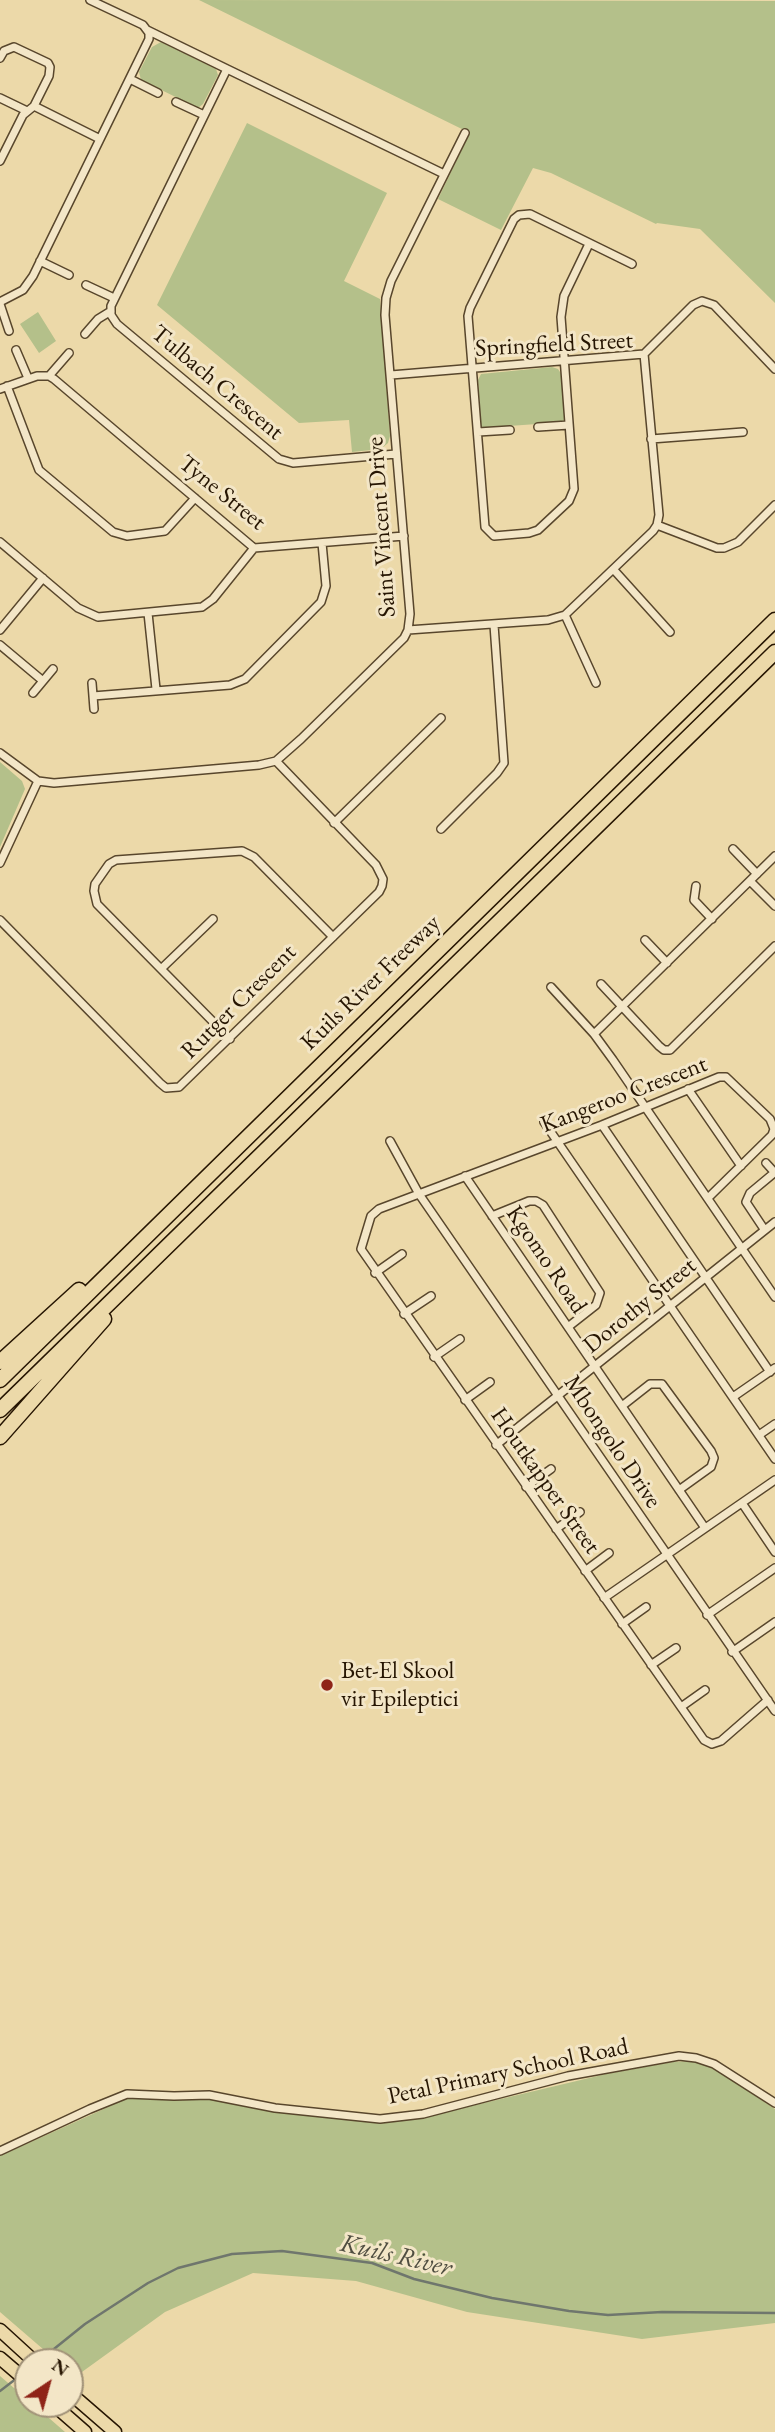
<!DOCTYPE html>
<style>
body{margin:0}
#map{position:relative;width:775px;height:2432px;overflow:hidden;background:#ecd9a9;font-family:"EB Garamond",serif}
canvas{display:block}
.north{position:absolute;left:14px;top:2348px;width:70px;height:70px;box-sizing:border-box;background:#f3e6c7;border:2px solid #a19278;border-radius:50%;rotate:36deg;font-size:19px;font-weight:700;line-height:28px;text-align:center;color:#261502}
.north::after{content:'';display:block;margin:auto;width:24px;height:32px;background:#8f2418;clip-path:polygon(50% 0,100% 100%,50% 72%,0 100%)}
</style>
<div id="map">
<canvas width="775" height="2432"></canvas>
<div class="north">N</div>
</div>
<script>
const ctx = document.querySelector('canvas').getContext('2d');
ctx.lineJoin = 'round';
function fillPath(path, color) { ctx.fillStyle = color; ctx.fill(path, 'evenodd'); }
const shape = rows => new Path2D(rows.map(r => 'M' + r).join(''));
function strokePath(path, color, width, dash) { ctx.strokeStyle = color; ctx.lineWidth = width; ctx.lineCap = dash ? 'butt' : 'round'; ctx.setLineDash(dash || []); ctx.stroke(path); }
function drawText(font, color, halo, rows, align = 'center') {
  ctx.font = font + ' "EB Garamond",serif'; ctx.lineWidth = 6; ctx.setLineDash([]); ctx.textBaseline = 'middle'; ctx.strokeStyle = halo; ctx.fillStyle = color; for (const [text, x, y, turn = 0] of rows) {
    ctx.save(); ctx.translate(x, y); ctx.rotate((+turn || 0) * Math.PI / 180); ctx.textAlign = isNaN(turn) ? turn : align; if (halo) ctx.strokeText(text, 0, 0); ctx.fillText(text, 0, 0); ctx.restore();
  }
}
const green = shape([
 [199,0,775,1,775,303,700,229,657,223,656,224,551,173,533,168,501,230,438,199,470,133],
 [161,42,216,69,218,75,203,104,198,108,141,80,139,72,152,47],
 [247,123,387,193,344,281,380,299,390,436,388,443,381,449,352,452,349,420,299,423,157,305],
 [38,312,56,341,39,353,20,324],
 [552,367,558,369,562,375,565,422,481,428,478,380,481,374],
 [0,762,22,781,25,789,0,847],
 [689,2061,707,2065,724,2075,775,2109,775,2323,642,2339,467,2312,356,2281,253,2273,165,2312,75,2377,70,2373,70,2362,58,2362,0,2312,0,2156,128,2098,195,2097,301,2115,379,2121,401,2120,425,2117,606,2074,673,2062],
 [0,2376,28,2400,28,2404,33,2404,65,2432,0,2432]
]);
const stream = shape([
 [39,2361,85,2324,148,2283,178,2268,232,2254,282,2251,372,2263,414,2279,492,2298,569,2311,608,2315,662,2312,775,2313],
 [0,2391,17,2378]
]);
const street = shape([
 [147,30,227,69],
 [0,58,4,51,14,47,48,63,50,67,49,76,34,106],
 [130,79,158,93],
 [0,98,27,111],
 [176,102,204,115],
 [0,161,23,115,34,106,100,139],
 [589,244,564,296,561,317,574,489,569,501,538,530,529,533,494,536,485,527,468,316,470,308,514,219,519,215,530,214,632,264],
 [40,261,69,275],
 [86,285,114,298],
 [0,302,23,290,33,276,149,39,149,33,143,25,90,0],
 [0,304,9,331],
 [85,334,98,319,111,311],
 [16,350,28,378],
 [391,375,644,354,693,305,702,301,714,305,775,369],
 [49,376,69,353],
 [7,386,39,470,113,532,127,536,165,531,195,498],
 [0,389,37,376,49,376,54,379,254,548,404,536],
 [538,427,569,425],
 [478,432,510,430],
 [651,439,743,432],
 [396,454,293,463,279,459,117,324,111,315,111,306,227,69,444,174],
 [657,525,717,548,724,548,738,542,775,505],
 [0,542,78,608,98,617,202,607,213,599,254,548],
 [614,570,670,632],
 [148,613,156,689],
 [565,615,596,683],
 [0,630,43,578],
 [408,630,548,620,565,615,653,531,657,525,659,515,644,354],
 [0,645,43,681],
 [92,683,94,709],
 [33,693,53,669],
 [93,696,230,685,245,679,321,602,326,586,322,543],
 [0,753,38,781,54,783,259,765,276,761,301,739,404,638,408,630,410,614,385,315,386,298,391,281,465,133],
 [334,823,441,718],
 [441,829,497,773,504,763,494,625],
 [733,849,757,874],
 [0,863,38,781],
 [750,881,775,906],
 [696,886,694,900,712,919],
 [0,920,160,1083,166,1088,179,1087,379,892,382,886,383,879,376,865,276,761],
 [645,940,667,963],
 [161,969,213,919],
 [601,984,659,1046,664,1050,670,1050,775,946],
 [551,987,594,1034,613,1060,775,1297],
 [594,1034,775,856],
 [230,1039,97,904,94,891,95,884,109,864,116,860,242,851,254,857,333,937],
 [688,1089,741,1166],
 [544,1122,775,1459],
 [602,1125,770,1372],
 [390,1141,419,1194,775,1711],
 [766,1163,775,1173],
 [465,1176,705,1528],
 [708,1198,772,1135,774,1129,770,1119,726,1077,719,1077,602,1125,379,1209,371,1216,361,1249,704,1740,712,1744,721,1741,768,1700],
 [492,1216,529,1201,536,1201,543,1205,600,1293,596,1305,568,1327],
 [764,1229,746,1202,750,1193,774,1173],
 [375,1273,402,1254],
 [404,1314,431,1296],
 [434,1357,460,1339],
 [733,1397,775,1368],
 [465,1400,490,1382],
 [622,1406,650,1384,662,1384,711,1451,714,1458,711,1467,679,1490],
 [759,1435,775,1424],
 [496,1445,775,1222],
 [526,1487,551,1469],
 [742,1503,775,1552],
 [556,1529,580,1512],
 [585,1571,609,1553],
 [604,1598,775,1480],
 [707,1615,775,1568],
 [622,1624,646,1607],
 [732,1652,775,1622],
 [651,1665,676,1648],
 [681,1707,705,1690],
 [0,2151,90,2109,127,2094,174,2096,209,2095,275,2108,380,2119,423,2114,568,2076,679,2056,696,2058,714,2064,775,2103]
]);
const primary = shape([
 [0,2330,35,2362],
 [0,2358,28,2382],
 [70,2393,115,2432],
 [53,2404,85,2432]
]);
const highway = shape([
 [0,1362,79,1290],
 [0,1380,775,620],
 [0,1410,775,652],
 [0,1437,104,1319]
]);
const markers = [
 [327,1685,7,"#8f2418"]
];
const streetNames = [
 ["Springfield Street",554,345,-3],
 ["Tulbach Crescent",217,383,40],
 ["Tyne Street",222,493,39],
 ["Saint Vincent Drive",382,527,-94],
 ["Kuils River Freeway",371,983,-44],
 ["Rutger Crescent",239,1002,-45],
 ["Kangeroo Crescent",624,1095,-21],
 ["Kgomo Road",546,1260,56],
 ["Dorothy Street",640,1306,-39],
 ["Mbongolo Drive",612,1442,56],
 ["Houtkapper Street",545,1481,55],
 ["Petal Primary School Road",508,2072,-12]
];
const poiNames = [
 ["Bet-El Skool",341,1671],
 ["vir Epileptici",341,1699]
];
const waterNames = [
 ["Kuils River",396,2256,13]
];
fillPath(green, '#b4c08a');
strokePath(stream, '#6f766d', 2.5);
strokePath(street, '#58462c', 10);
strokePath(primary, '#261502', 15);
strokePath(highway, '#261502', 17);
strokePath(street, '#f3e6c7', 7);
strokePath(primary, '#ecd9a9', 12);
strokePath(highway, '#ecd9a9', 14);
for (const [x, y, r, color] of markers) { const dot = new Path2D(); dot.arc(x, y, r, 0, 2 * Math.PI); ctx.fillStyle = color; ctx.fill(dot); strokePath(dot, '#f3e6c7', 2.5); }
drawText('24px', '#261502', '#f3e6c7', streetNames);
drawText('24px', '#261502', '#f3e6c7', poiNames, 'left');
drawText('italic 26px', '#504e41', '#f3e6c7', waterNames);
</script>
